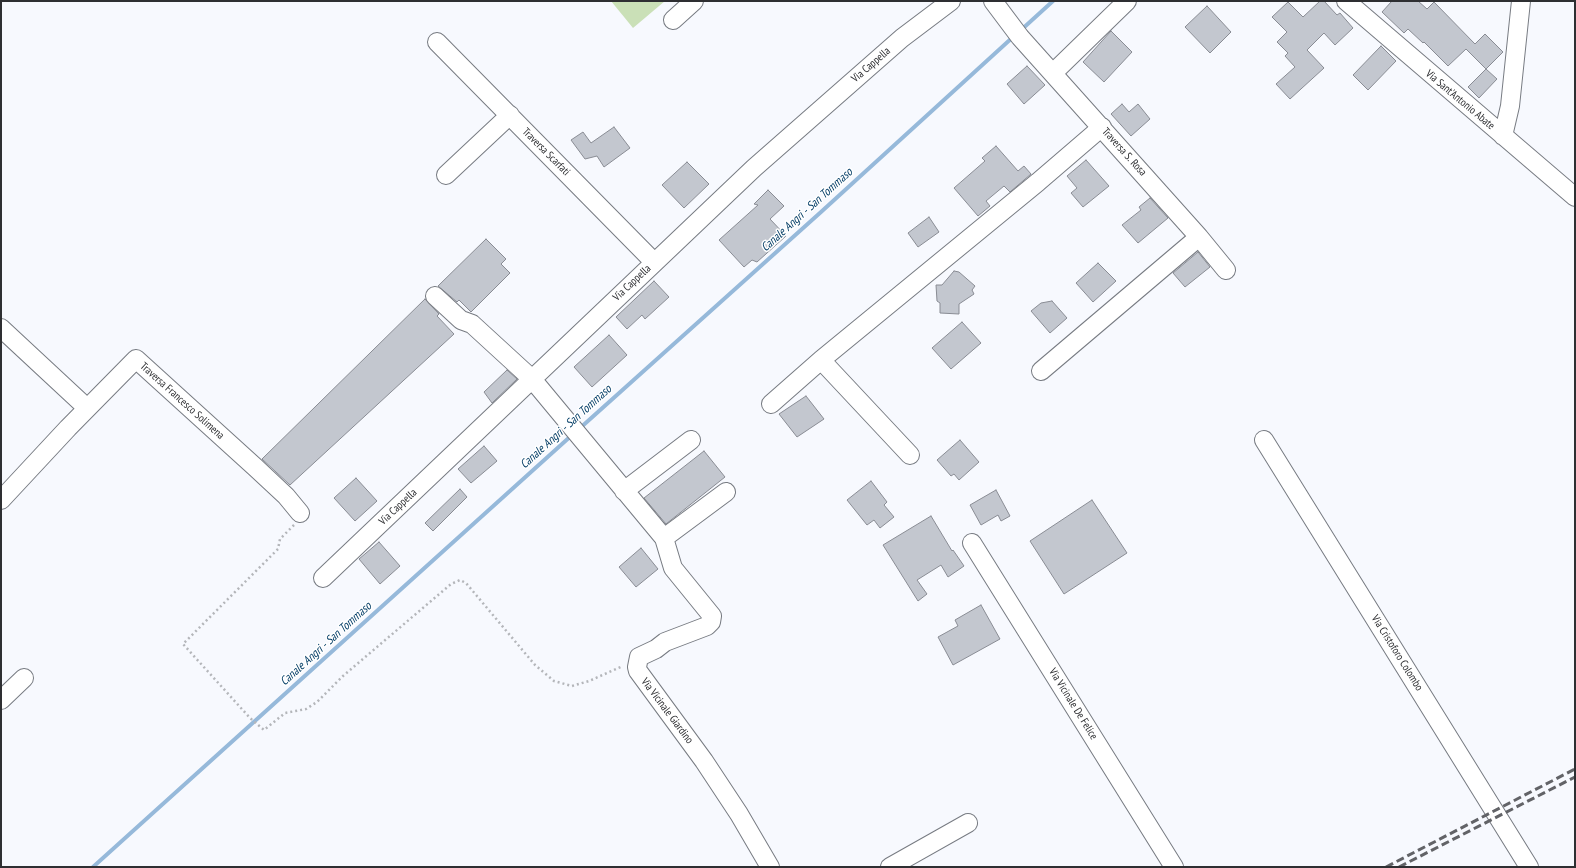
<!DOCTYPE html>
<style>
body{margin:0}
#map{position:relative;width:1576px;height:868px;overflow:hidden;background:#f7f9fe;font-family:"PT Sans Narrow",sans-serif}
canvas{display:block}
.frame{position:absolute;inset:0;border:2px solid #2e2f32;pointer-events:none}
</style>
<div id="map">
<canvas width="1576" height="868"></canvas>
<div class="frame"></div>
</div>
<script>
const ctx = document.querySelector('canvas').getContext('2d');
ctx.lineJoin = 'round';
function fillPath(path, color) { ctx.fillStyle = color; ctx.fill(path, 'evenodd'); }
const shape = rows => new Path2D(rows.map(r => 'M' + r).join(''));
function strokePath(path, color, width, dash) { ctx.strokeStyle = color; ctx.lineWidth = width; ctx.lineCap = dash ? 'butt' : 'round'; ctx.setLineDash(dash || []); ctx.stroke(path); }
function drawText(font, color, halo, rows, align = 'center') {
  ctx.font = font + ' "PT Sans Narrow",sans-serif'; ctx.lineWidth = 3; ctx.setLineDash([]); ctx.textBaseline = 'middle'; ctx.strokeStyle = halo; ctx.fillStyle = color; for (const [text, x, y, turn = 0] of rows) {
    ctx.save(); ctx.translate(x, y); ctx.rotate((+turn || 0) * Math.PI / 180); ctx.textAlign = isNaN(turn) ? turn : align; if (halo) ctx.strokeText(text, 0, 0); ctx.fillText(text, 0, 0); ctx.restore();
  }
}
const green = shape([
 [611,1,665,1,633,28]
]);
const stream = shape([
 [1020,31,1053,1],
 [579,429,821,212,1013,37],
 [93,867,572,435]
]);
const building = shape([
 [1320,1,1324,1,1337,15,1340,13,1353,28,1335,45,1324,33,1307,50,1324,68,1290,99,1276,84,1295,67,1285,56,1288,53,1277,42,1287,32,1272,17,1288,2,1303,17,1320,1],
 [1392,1,1418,1,1427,9,1434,2,1475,44,1485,34,1503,52,1486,69,1466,49,1448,66,1424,42,1423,43,1408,29,1404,33,1382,12,1392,1],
 [1207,6,1231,32,1210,53,1185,27,1207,6],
 [1111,31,1132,52,1104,82,1083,62,1111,31],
 [1381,46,1396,61,1368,90,1353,75,1381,46],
 [1027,66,1045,85,1024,104,1007,84,1027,66],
 [1486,69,1497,79,1479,98,1468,87,1486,69],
 [1122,104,1129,112,1138,104,1150,119,1131,136,1111,114,1122,104],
 [614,127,630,148,604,167,597,156,585,159,571,140,583,132,591,143,614,127],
 [996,146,1018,171,1024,166,1031,174,1010,192,1004,186,986,201,990,206,978,216,954,188,985,161,982,158,996,146],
 [1086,160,1109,186,1083,207,1071,193,1077,188,1067,176,1086,160],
 [687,162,709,184,684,208,662,185,687,162],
 [768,190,784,206,770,219,786,236,757,262,752,260,744,267,719,240,758,205,754,204,768,190],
 [1150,198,1168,218,1138,243,1122,225,1141,210,1139,207,1150,198],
 [929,217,939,232,918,247,908,233,929,217],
 [486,239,506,259,501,264,510,273,471,312,459,300,457,302,438,286,486,239],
 [1198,252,1210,267,1185,287,1173,273,1198,252],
 [1098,263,1116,281,1093,302,1076,283,1098,263],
 [954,271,959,272,975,286,972,290,974,294,959,304,959,314,940,313,940,303,937,301,936,285,942,285,954,271],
 [654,281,669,297,645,319,642,315,627,329,616,317,654,281],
 [425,299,439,314,437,316,454,334,290,485,262,459,425,299],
 [1052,301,1067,318,1050,333,1031,311,1041,303,1052,301],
 [962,322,981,343,951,369,932,348,962,322],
 [609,335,627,355,592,387,574,367,609,335],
 [507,370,517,379,492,403,484,392,507,370],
 [806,396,824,419,797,437,779,414,806,396],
 [960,440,979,462,959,480,954,474,951,476,937,460,960,440],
 [484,446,497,461,471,483,458,469,484,446],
 [704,451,725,477,666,524,644,498,704,451],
 [356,478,377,501,355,521,334,498,356,478],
 [871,481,887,502,884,505,894,517,880,528,874,520,867,525,847,500,871,481],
 [460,489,467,497,433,531,425,523,460,489],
 [996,490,1010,516,1001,521,998,515,981,525,970,505,996,490],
 [1092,500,1127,553,1064,594,1030,541,1092,500],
 [931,516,952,551,953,550,964,566,948,577,941,565,917,580,927,594,918,601,883,545,931,516],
 [379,542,400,566,380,584,359,559,379,542],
 [641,548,658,569,636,587,619,567,641,548],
 [981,605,1000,639,953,665,938,637,958,626,955,620,981,605]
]);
const path = shape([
 [294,525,280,539,278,549,183,644,250,718,264,730,285,713,306,709,317,702,343,676,451,584,460,580,466,583,535,665,554,681,572,686,589,681,623,666]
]);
const minor = shape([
 [993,1,1020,37,1199,237,1226,270],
 [1346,1,1575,197],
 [673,20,694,1],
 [437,42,654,262],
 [1053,73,1127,1],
 [1503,136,1510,106,1521,1],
 [446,175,510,115],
 [435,296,461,320,472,324,532,379,664,538,673,568,712,616,711,622,707,626,665,642,656,649,639,657,637,667,638,671,704,761,739,814,770,867],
 [1,328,87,408],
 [821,360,910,455],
 [1041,371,1199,237],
 [771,404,821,360,1038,182,1102,127],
 [1264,440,1529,867],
 [624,491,691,440],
 [1,500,68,428,136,359,255,467,286,496,300,513],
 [664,538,726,492],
 [972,543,1174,867],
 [323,578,754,168,902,38,951,1],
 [1,700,24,678],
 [890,867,968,823]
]);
const rail = shape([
 [1386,867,1575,769],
 [1399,867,1575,777]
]);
const streetNames = [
 ["Via Cappella",871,65,-41],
 ["Via Sant'Antonio Abate",1460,100,40],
 ["Traversa Scarfati",546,152,45],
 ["Traversa S. Rosa",1124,152,48],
 ["Via Cappella",632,283,-43],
 ["Traversa Francesco Solimena",182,401,42],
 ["Via Cappella",398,507,-43],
 ["Via Cristoforo Colombo",1397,653,58],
 ["Via Vicinale De Felice",1073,704,58],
 ["Via Vicinale Giardino",667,711,53]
];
const waterNames = [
 ["Canale Angri - San Tommaso",807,210,-42],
 ["Canale Angri - San Tommaso",566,427,-42],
 ["Canale Angri - San Tommaso",326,644,-42]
];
fillPath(green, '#cae0b7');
strokePath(stream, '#96b9da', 4);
fillPath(building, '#c3c7cf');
strokePath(building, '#898c94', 1);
strokePath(minor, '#777b82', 20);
strokePath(path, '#b4b6ba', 2.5, [2, 3]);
strokePath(minor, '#fff', 18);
strokePath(rail, '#626367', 3, [8, 4]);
drawText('11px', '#2e2f32', '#fff', streetNames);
drawText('italic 12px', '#023c65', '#fff', waterNames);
</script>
